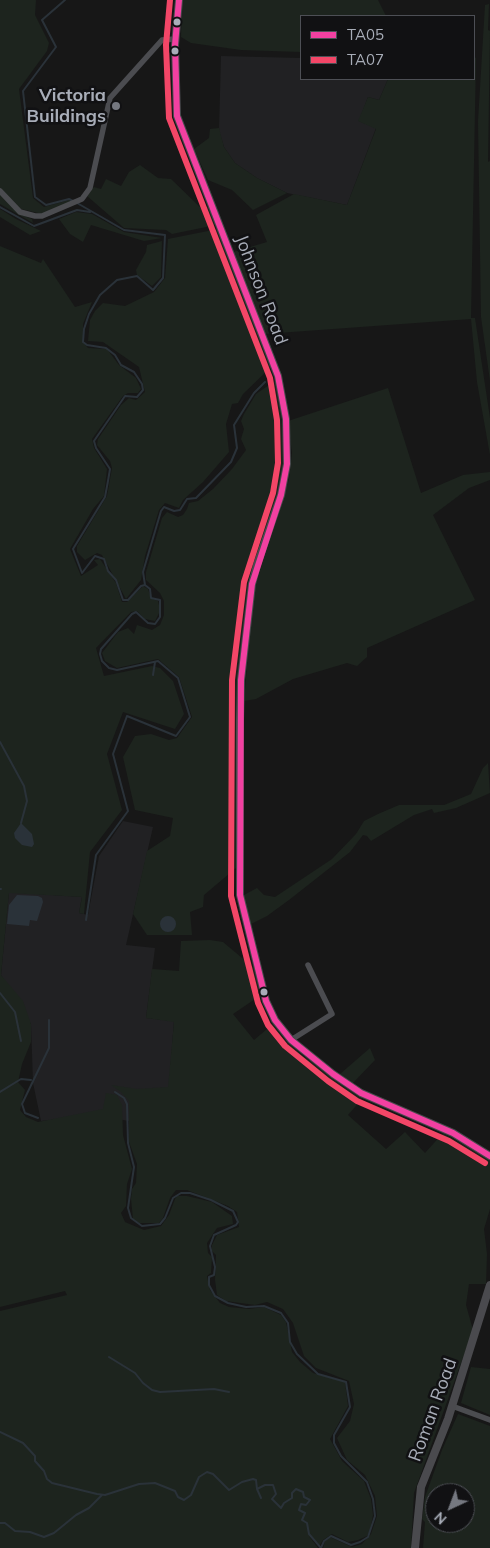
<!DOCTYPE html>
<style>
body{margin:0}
#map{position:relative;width:490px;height:1548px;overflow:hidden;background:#171717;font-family:Mulish,sans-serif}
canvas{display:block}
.legend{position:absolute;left:300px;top:15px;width:175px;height:65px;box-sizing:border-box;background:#111113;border:1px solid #4d4f55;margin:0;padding:6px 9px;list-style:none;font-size:15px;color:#a8adb8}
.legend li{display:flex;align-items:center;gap:10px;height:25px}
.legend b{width:25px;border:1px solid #4d4f55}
.north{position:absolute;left:425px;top:1483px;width:50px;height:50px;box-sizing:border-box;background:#111113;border:1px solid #4d4f55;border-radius:50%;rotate:223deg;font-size:14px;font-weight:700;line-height:20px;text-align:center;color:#a8adb8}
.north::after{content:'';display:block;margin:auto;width:18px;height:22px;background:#757880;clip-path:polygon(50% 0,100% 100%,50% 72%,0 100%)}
</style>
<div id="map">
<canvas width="490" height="1548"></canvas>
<ul class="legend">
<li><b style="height:6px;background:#f240a1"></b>TA05</li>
<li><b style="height:6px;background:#f34667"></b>TA07</li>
</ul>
<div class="north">N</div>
</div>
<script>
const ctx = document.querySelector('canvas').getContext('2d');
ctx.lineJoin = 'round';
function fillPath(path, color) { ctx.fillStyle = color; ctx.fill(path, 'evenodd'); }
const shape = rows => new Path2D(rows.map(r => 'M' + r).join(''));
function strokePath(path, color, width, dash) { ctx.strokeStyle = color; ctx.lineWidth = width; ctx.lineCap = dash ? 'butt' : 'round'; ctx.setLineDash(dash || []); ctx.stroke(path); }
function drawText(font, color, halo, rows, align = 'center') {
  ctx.font = font + ' Mulish,sans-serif'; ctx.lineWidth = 5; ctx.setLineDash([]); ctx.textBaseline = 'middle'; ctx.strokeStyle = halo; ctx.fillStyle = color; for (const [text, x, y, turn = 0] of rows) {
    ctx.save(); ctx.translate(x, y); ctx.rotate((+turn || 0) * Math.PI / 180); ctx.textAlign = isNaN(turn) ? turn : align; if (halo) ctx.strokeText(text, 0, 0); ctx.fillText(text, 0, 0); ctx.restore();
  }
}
const built = shape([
 [221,56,301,58,301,79,388,79,379,100,368,97,359,121,376,128,347,205,287,193,257,178,235,163,224,147,219,131],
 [123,821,153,827,126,945,155,948,146,1018,174,1021,169,1087,134,1122,97,1115,41,1121,33,1083,31,1024,1,975,9,892,82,897,79,913,88,915,99,856]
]);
const green = shape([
 [0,0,36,0,35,15,49,43,47,51,19,89,33,198,44,207,69,200,71,203,42,214,21,209,0,189],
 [182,0,378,0,386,16,301,16,301,52,241,50,191,43,181,37],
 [489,4,488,30,490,31,488,162,490,161,490,381,481,317,478,121,485,5],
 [474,57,476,58,471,318,475,318,490,418,490,455,477,382,471,319,264,334,233,252,267,242,256,215,294,194,347,205,376,129,358,121,368,97,379,100,388,79,474,79],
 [219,128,224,147,235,163,257,178,287,193,253,210,232,190,208,180,194,149,209,138,210,129],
 [140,165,158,178,171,179,202,209,209,206,216,225,172,234,166,230,124,228,87,196,94,187,101,189,106,179,121,186,129,172],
 [0,194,20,214,32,219,33,223,0,204],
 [0,209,16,219,41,231,30,235,0,217],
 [76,212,92,214,124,232,162,238,144,241,91,225,83,242,70,234,59,219],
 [218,229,271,367,243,394,238,403,232,404,226,424,229,452,203,482,183,500,179,508,165,503,159,510,145,556,141,580,126,599,102,555,97,553,85,560,77,552,77,546,107,496,112,468,110,461,97,445,98,439,121,405,129,398,136,400,145,392,139,367,103,342,88,341,90,320,95,311,103,303,125,306,154,292,165,278,168,239],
 [162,241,161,277,152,286,137,275,136,270,146,252,147,245],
 [0,246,41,263,43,259,75,307,92,302,83,324,83,342,88,348,107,349,119,365,136,378,141,389,138,393,128,393,123,396,92,439,94,448,107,469,104,496,93,509,70,549,81,576,98,565,94,560,100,559,116,583,122,602,127,602,143,586,148,589,151,598,158,601,159,605,160,611,155,621,145,619,137,611,131,612,96,648,104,676,152,666,160,668,173,681,184,714,175,729,123,712,107,754,122,810,90,852,84,914,79,913,82,897,9,893,1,975,23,1001,31,1024,31,1042,22,1064,18,1082,25,1090,20,1110,26,1117,38,1122,103,1109,106,1093,117,1095,122,1105,123,1135,132,1169,127,1184,126,1206,121,1213,125,1222,144,1230,161,1226,169,1215,175,1199,177,1196,187,1196,212,1202,232,1216,233,1224,217,1228,207,1243,208,1253,212,1257,211,1273,207,1276,210,1290,220,1303,229,1307,249,1309,264,1307,281,1315,286,1322,292,1352,300,1362,313,1373,345,1382,348,1406,330,1439,342,1461,364,1481,371,1499,373,1515,370,1531,367,1536,358,1540,348,1542,332,1534,323,1540,320,1545,309,1536,318,1548,0,1548,0,1311,67,1295,65,1291,0,1307],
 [275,381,280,401,285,458,279,494,253,561,248,582,237,691,236,868,204,895,203,907,190,912,192,935,147,935,133,914,147,851,170,836,173,818,135,810,123,757,135,736,151,734,169,740,177,738,192,717,179,677,158,659,117,668,105,661,102,653,118,632,128,628,134,634,137,625,152,630,160,625,164,615,164,601,160,593,146,580,146,572,162,518,167,512,178,517,183,515,187,509,189,503,198,501,213,489,232,469,246,450,241,439,244,429,241,421,244,414,256,394],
 [388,388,421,493,463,475,490,472,490,480,469,488,433,515,475,600,367,648,367,657,357,666,347,663,293,679,256,699,244,701,252,607,259,568,277,519,289,479,292,453,288,421],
 [488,763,490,793,456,808,434,813,432,809,414,815,371,841,367,836,363,835,350,852,289,900,267,916,249,925,242,896,257,888,264,895,275,897,332,859,356,834,364,821,378,814,399,805,444,805,471,794,483,768],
 [210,940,223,942,254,968,261,995,233,1014,254,1040,273,1024,283,1038,302,1055,362,1099,348,1115,386,1149,405,1132,425,1153,443,1133,490,1160,490,1209,484,1229,487,1254,486,1284,469,1284,466,1305,473,1330,414,1493,411,1548,323,1548,325,1541,330,1537,352,1547,362,1544,371,1534,377,1516,375,1496,365,1475,347,1460,337,1438,350,1421,354,1404,349,1381,316,1368,304,1356,293,1323,283,1309,267,1302,255,1305,226,1301,217,1295,215,1280,216,1255,212,1251,212,1245,217,1235,239,1227,237,1212,228,1206,187,1190,176,1190,170,1198,163,1218,159,1223,139,1223,133,1219,131,1199,132,1189,136,1183,137,1164,129,1142,129,1101,121,1092,111,1085,137,1089,168,1087,174,1022,146,1018,152,969,179,971,181,941],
 [370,1048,375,1060,352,1084,340,1074],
 [471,1367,490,1369,490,1415,461,1403],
 [458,1414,490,1426,490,1548,423,1548,425,1522,422,1519,425,1497,442,1450],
 [435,1493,465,1493,465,1523,435,1523]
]);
const water = shape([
 [21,823,32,834,34,844,32,847,22,845,15,838,14,833],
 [17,895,38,896,42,898,43,902,37,921,30,920,29,926,7,924,9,905],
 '160 924a8 8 0 1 1 16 0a8 8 0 1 1-16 0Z'
]);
const stream = shape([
 [65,0,42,20,56,47,23,91,35,197,46,205,69,199,73,201],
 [77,203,124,230,165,235,163,278,153,290,137,276,117,280,100,295,89,314,84,329,83,342,87,345,106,348,115,355,121,365,134,372,142,384,143,390,137,397,125,396,94,441,96,448,110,469,108,481,105,497,73,549,82,573,95,556,104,559,108,571,116,580,123,600,128,600,141,586,145,585,150,589,151,598,160,600,160,617,155,624,148,623,136,612,132,614,101,649,100,654,102,661,109,668,117,670,158,661,178,678,190,717,176,736,127,716,113,754,128,811,96,855,86,920],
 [0,207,34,226,77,210,90,212],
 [145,585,143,572,161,511,164,507,174,511,180,510,187,499,196,498,231,462,237,448,234,425,254,393,265,382],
 [153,675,155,662],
 [0,742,24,786,27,801,21,823],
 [0,889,1,889],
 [0,993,15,1012,21,1041],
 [0,1092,21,1079,31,1080],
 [115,1092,124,1098,127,1104,128,1143,134,1167,128,1208,131,1218,142,1226,160,1224,165,1218,173,1198,181,1193,190,1193,211,1200,233,1211,238,1222,236,1225,214,1235,210,1246,215,1267,214,1275,209,1277,209,1285,215,1296,228,1303,246,1307,264,1306,281,1313,288,1323,290,1342,297,1354,318,1374,346,1382,350,1407,334,1435,334,1443,341,1456,367,1482,373,1499,375,1516,368,1537,360,1542,351,1545,331,1536,324,1541,321,1548],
 [38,1118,25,1113,22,1104,49,1048,49,1020],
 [109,1357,135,1373,143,1383,152,1390,160,1392,214,1389,229,1392],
 [0,1432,23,1443,35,1456,35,1461,44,1471,47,1479,52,1483,97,1494,105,1495,139,1484,155,1483,175,1491,178,1497,184,1500,191,1495,199,1477,207,1472,213,1474,229,1490,242,1482,253,1479,256,1480,257,1489,265,1485,273,1485,276,1494,272,1499,281,1508,284,1503,292,1498,292,1493,296,1489,303,1492,304,1497,310,1500,306,1505,301,1504,299,1510,305,1513,302,1520,307,1523,309,1534,321,1548],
 [257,1489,261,1498],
 [0,1523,5,1523,15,1531,30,1532,44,1537,54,1533,76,1515,89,1508,102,1495]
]);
const street = shape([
 [0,191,20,212,35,216,42,216,82,199,90,188,110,98,162,40,175,39],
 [291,1040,332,1014,308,965],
 [452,1406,490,1420]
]);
const secondary = shape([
 [179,0,175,45,177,116,278,376,286,419,287,464,281,495,257,565,252,584,241,680,240,720,240,895,266,1001,275,1020,291,1040,333,1074,361,1093,453,1133,490,1156],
 [415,1548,421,1487,448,1419,490,1285]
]);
const bus1 = shape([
 [179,0,175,45,177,116,278,376,286,419,287,464,281,495,252,584,241,680,240,895,266,1001,275,1020,291,1040,333,1074,361,1093,453,1133,490,1156]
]);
const bus2 = shape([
 [170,0,166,45,169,118,270,378,277,420,278,463,273,493,244,582,232,680,231,896,258,1003,268,1025,285,1046,328,1081,357,1101,449,1141,485,1163]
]);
const markers = [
 [177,22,4.5,"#a8adb8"],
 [175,51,4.5,"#a8adb8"],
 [116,106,5,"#757880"],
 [264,992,4.5,"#a8adb8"]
];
const poiNames = [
 ["Victoria",106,96],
 ["Buildings",106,117]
];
const streetNames = [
 ["Johnson Road",261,290,69],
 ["Roman Road",433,1410,-70]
];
fillPath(built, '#212123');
fillPath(green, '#1d241e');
fillPath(water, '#2a3239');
strokePath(stream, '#2a3239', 2);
strokePath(street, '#4b4c50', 5.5);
strokePath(secondary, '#4a4a4e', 8);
strokePath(bus1, '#f240a1', 6);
strokePath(bus2, '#f34667', 6);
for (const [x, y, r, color] of markers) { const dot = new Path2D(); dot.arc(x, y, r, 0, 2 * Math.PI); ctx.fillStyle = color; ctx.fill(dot); strokePath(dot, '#111113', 2); }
drawText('bold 18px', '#a8adb8', '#111113', poiNames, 'right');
drawText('18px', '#a8adb8', '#111113', streetNames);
</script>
